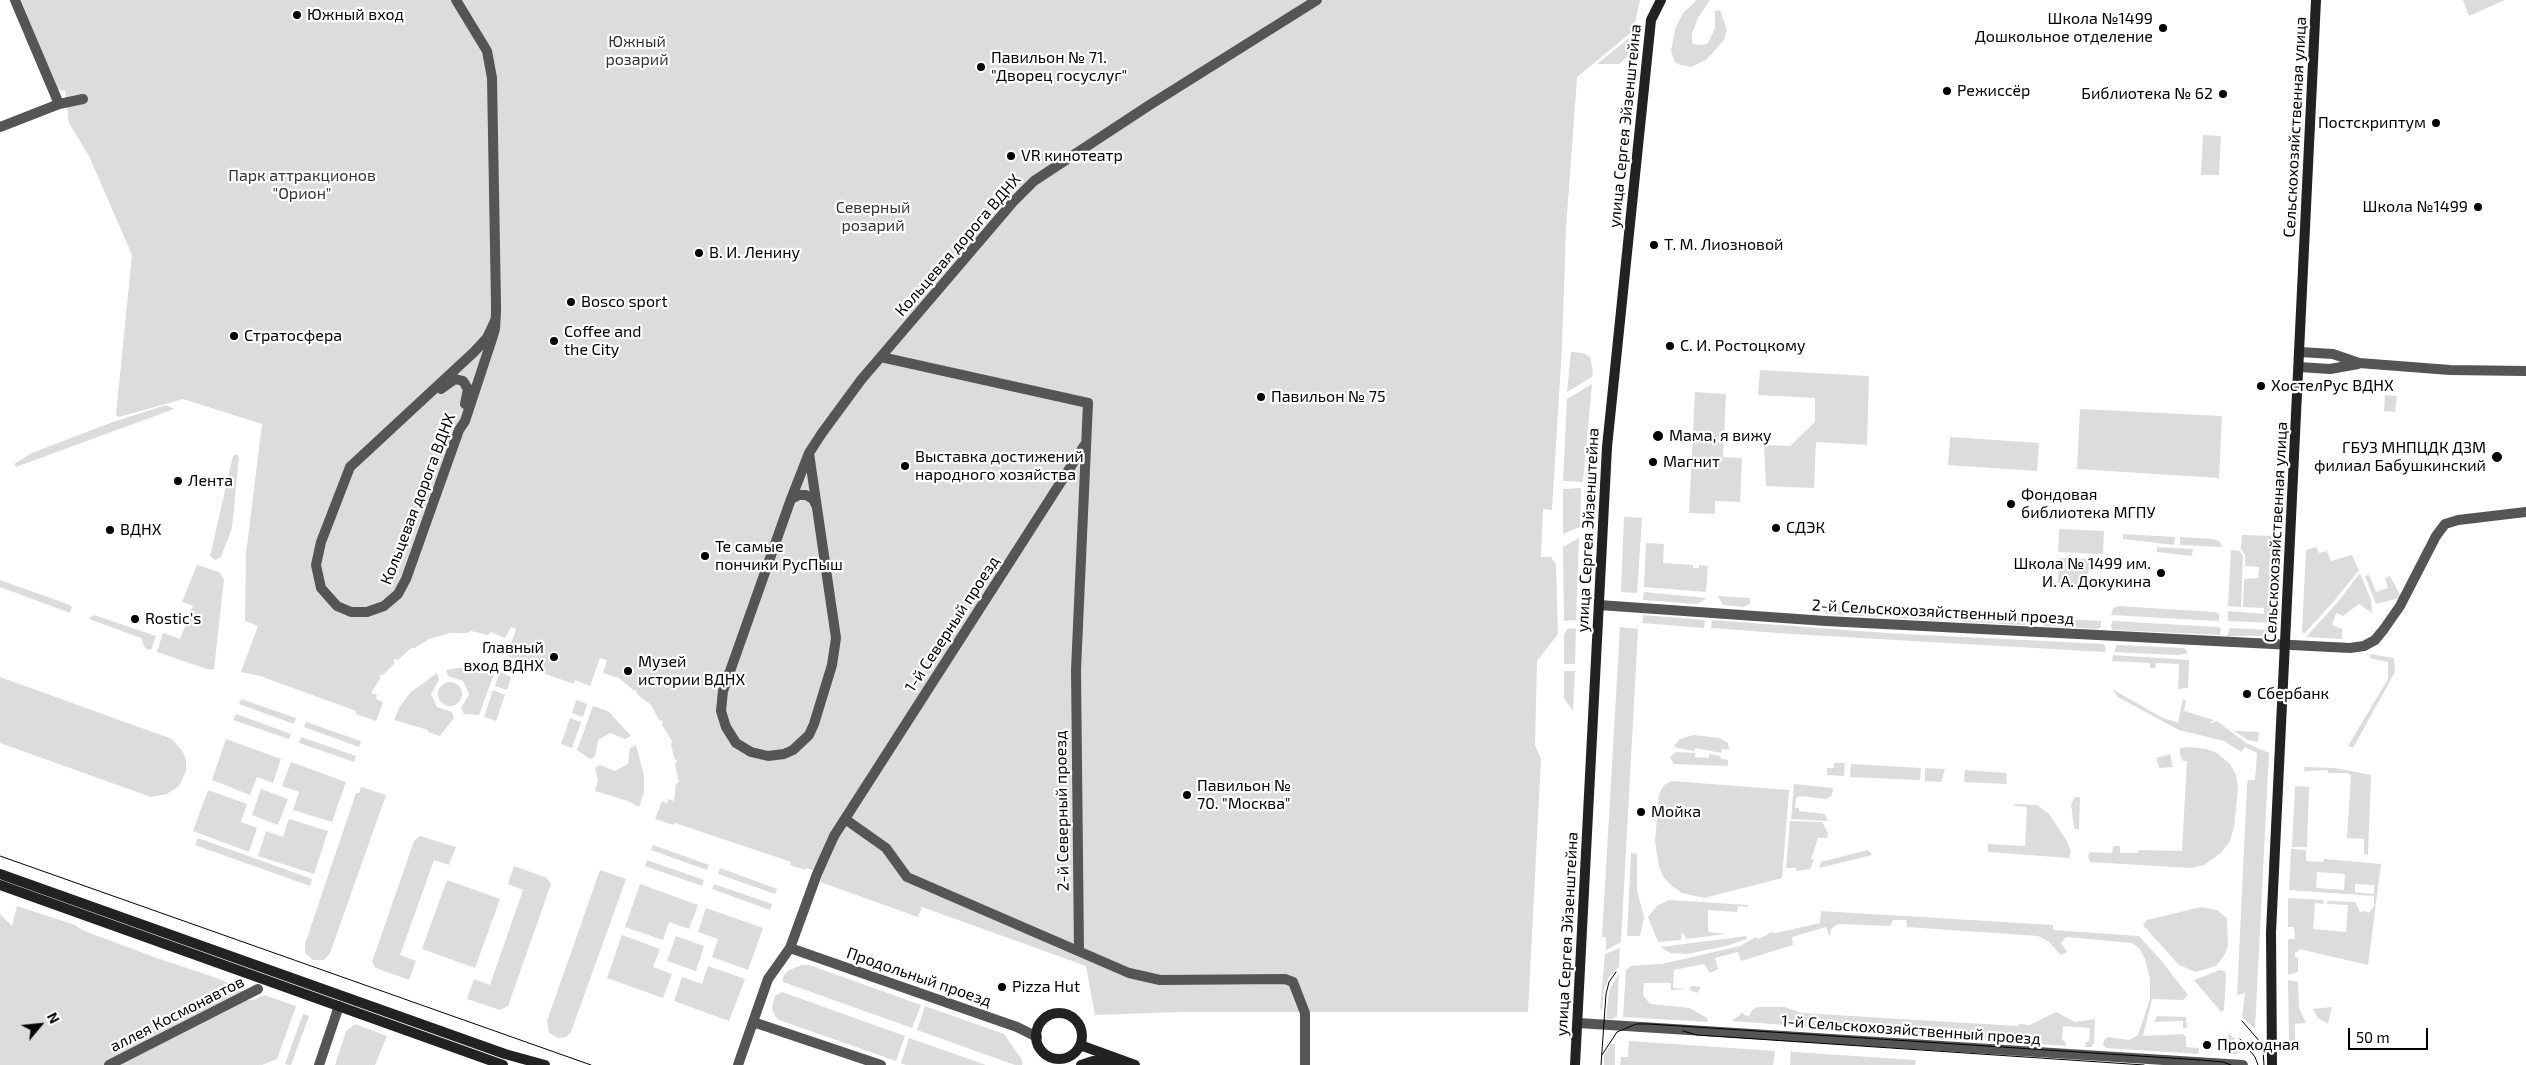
<!DOCTYPE html>
<meta charset="utf-8">
<style>
body{margin:0}
#map{position:relative;width:2526px;height:1065px;overflow:hidden;background:#fff;font-family:"Exo 2",sans-serif}
canvas{display:block}
.north{position:absolute;left:15px;top:1000px;width:50px;height:50px;-webkit-text-stroke:4px #fff;paint-order:stroke;rotate:62deg;font-size:14px;font-weight:700;line-height:20px;text-align:center;color:#000}
.north::after{content:'';display:block;margin:auto;width:18px;height:22px;background:#000;clip-path:polygon(50% 0,100% 100%,50% 72%,0 100%)}
.scale{position:absolute;left:2348px;top:1028px;width:80px;height:22px;box-sizing:border-box;border:2px solid #000;border-top:0;padding-left:6px;font-size:15px;line-height:18px;white-space:nowrap;color:#000;-webkit-text-stroke:4px #fff;paint-order:stroke}
</style>
<div id="map">
<canvas width="2526" height="1065"></canvas>
<div class="north">N</div>
<div class="scale">50 m</div>
</div>
<script>
const ctx = document.querySelector('canvas').getContext('2d');
ctx.lineJoin = 'round';
function fillPath(path, color) { ctx.fillStyle = color; ctx.fill(path, 'evenodd'); }
const shape = rows => new Path2D(rows.map(r => 'M' + r).join(''));
function strokePath(path, color, width, dash) { ctx.strokeStyle = color; ctx.lineWidth = width; ctx.lineCap = dash ? 'butt' : 'round'; ctx.setLineDash(dash || []); ctx.stroke(path); }
function drawText(font, color, halo, rows, align = 'center') {
  ctx.font = font + ' "Exo 2",sans-serif'; ctx.lineWidth = 4.5; ctx.setLineDash([]); ctx.textBaseline = 'middle'; ctx.strokeStyle = halo; ctx.fillStyle = color; for (const [text, x, y, turn = 0] of rows) {
    ctx.save(); ctx.translate(x, y); ctx.rotate((+turn || 0) * Math.PI / 180); ctx.textAlign = isNaN(turn) ? turn : align; if (halo) ctx.strokeText(text, 0, 0); ctx.fillText(text, 0, 0); ctx.restore();
  }
}
const green = shape([
 [21,0,1640,0,1633,31,1577,77,1566,229,1562,346,1552,510,1543,509,1541,557,1551,557,1556,565,1558,634,1537,661,1535,745,1541,759,1528,1012,1181,1012,1095,1015,1086,966,922,907,918,917,820,882,823,873,806,868,805,870,790,865,791,862,675,823,673,825,655,819,662,801,667,803,668,799,674,801,676,784,679,782,675,765,677,761,674,758,671,744,672,741,662,725,663,721,659,720,651,705,637,694,636,690,633,690,619,678,603,673,607,660,600,658,590,686,575,680,574,684,520,665,521,661,507,656,516,629,511,627,505,638,491,632,488,635,471,631,468,633,450,633,429,639,415,648,411,648,398,660,394,659,394,664,384,674,380,675,380,679,371,693,377,695,376,699,383,702,376,721,356,714,356,711,260,676,241,672,258,626,245,621,246,554,262,424,183,399,119,417,116,415,132,255,89,156,69,123,65,90,62,91,57,88],
 [1697,0,1710,0,1698,18,1692,34,1692,44,1703,45,1708,43,1715,28,1715,11,1720,10,1727,30,1724,40,1706,60,1691,67,1680,65,1675,62,1671,51,1675,29,1683,13],
 [2463,0,2505,0,2469,16],
 [1629,38,1628,56,1619,64,1597,64],
 [2203,135,2221,136,2219,175,2201,175],
 [1571,352,1583,353,1590,357,1593,371,1592,377,1567,392],
 [1760,370,1869,376,1867,445,1816,442,1814,488,1766,486,1764,445,1790,446,1815,422,1815,398,1758,395],
 [1592,384,1583,482,1563,481,1567,399],
 [1695,392,1726,394,1723,457,1742,458,1740,502,1715,501,1715,514,1689,513],
 [2385,395,2397,396,2395,412,2384,411],
 [166,405,174,409,16,467,14,464,32,453,113,422],
 [2080,409,2222,416,2219,478,2077,469],
 [1950,437,2039,443,2037,471,1948,465],
 [236,454,239,457,232,528,221,557,215,560,210,556,233,456],
 [1581,488,1580,527,1563,534,1563,489],
 [1624,517,1642,518,1637,593,1621,592],
 [2059,529,2104,531,2103,554,2058,552],
 [2123,534,2175,537,2174,545,2123,539],
 [2242,535,2275,536,2274,559,2270,559,2269,574,2278,575,2276,617,2272,623,2228,621,2228,611,2264,614,2264,608,2243,607,2244,579,2258,578,2259,567,2245,566,2245,555,2241,549],
 [2180,537,2214,539,2220,542,2222,547,2180,545],
 [1579,538,1576,620,1564,621,1563,547],
 [1646,543,1664,544,1663,563,1693,565,1693,568,1699,568,1699,565,1708,566,1706,592,1644,587],
 [2157,547,2193,549,2192,556,2157,552],
 [2316,547,2319,553,2327,551,2331,561,2352,555,2359,570,2334,601,2304,634,2302,631,2306,550],
 [2231,550,2240,551,2243,556,2241,607,2228,606],
 [2059,558,2089,559,2088,585,2058,583],
 [197,565,219,572,224,579,214,669,210,670,157,652,163,633,180,639,193,606,182,602],
 [2360,573,2371,600,2372,613,2359,604,2343,616,2336,613,2332,625,2342,629,2342,639,2306,637,2337,603],
 [2369,575,2376,592,2388,588,2385,578,2390,576,2400,595,2399,598,2376,604,2365,576],
 [0,580,70,605,72,607,70,613,0,587],
 [1644,592,1707,598,1697,604,1643,600],
 [1718,596,1750,598,1750,604,1743,607,1723,605],
 [1821,606,1882,610,1881,615,1877,617,1826,614],
 [2118,606,2214,612,2219,614,2219,621,2111,615,2113,608],
 [1891,611,1945,613,1942,619,1938,620,1896,618],
 [1957,614,1994,616,1994,623,1964,622,1959,620],
 [94,615,156,636,151,650,145,648,141,638,89,619],
 [1643,615,1705,620,1704,628,1642,623],
 [1999,616,2031,618,2031,620,2024,625,1998,624],
 [2040,618,2101,621,2101,627,2098,629,2044,626,2040,623],
 [1712,620,1886,633,2104,644,2106,649,2105,652,1791,634,1711,628],
 [2112,621,2218,627,2221,629,2220,635,2113,630,2111,627],
 [1620,627,1638,629,1621,942,1606,950,1606,937,1602,937],
 [1568,628,1576,629,1575,664,1564,664,1564,635],
 [2230,628,2269,630,2270,636,2227,636],
 [2117,645,2184,648,2188,653,2178,655,2114,652],
 [2370,654,2394,658,2395,672,2353,748,2348,746,2388,679,2388,662,2370,658],
 [2113,655,2189,660,2188,688,2178,689,2179,664,2156,663,2155,668,2150,668,2150,663,2112,661],
 [479,665,495,671,479,715,464,714,461,708,469,694,463,681,448,676,446,670],
 [1564,671,1575,671,1573,711,1564,698],
 [500,672,511,677,507,690,495,686],
 [437,673,439,680,431,694,437,707,452,712,454,718,440,736,428,732,428,730,394,720,400,706,411,692],
 [0,677,172,739,183,752,186,760,186,771,179,786,167,794,151,797,0,743],
 '438 694a12 12 0 1 1 24 0a12 12 0 1 1-24 0Z',
 [2112,689,2161,717,2178,723,2183,699,2186,700,2184,711,2214,720,2208,724,2217,721,2246,743,2269,753,2255,1029,2242,1017,2245,993,2237,995,2247,786,2248,780,2255,780,2257,753,2245,747,2241,752,2224,741,2179,730,2118,697],
 [493,690,505,695,496,721,484,717],
 [241,699,296,718,294,724,239,704],
 [576,700,587,704,583,717,572,713],
 [593,706,608,711,631,736,625,739,610,733,598,740,595,756,590,759,577,750],
 [236,714,291,734,289,739,233,720],
 [570,718,581,722,572,748,561,744],
 [306,722,361,741,359,747,304,727],
 [2234,731,2259,732,2258,742,2248,740],
 [1693,735,1720,738,1728,743,1729,750,1722,749,1721,753,1695,748,1695,751,1677,748,1674,746,1680,739],
 [301,737,356,756,354,762,299,743],
 [226,739,281,759,273,783,257,777,250,795,212,780],
 [636,745,644,775,644,793,639,807,628,801,595,791,598,780,595,768,600,765,615,771,628,764,630,748],
 [2190,747,2206,749,2217,753,2230,764,2236,775,2238,789,2234,827,2230,841,2221,853,2204,865,2191,868,2090,862,2088,855,2090,852,2112,853,2113,846,2120,846,2120,853,2138,853,2139,850,2182,851,2187,761,2183,761,2180,755,2180,748],
 [1676,752,1695,753,1695,757,1709,758,1709,754,1720,756,1721,759,1728,760,1728,766,1674,764,1670,757],
 [2170,754,2173,767,2159,768,2156,758],
 [291,762,346,782,332,822,293,810,299,792,282,786],
 [1834,763,1845,763,1844,776,1827,775,1827,768,1834,768],
 [1851,764,1921,768,1920,780,1850,777],
 [2305,767,2335,768,2371,775,2368,855,2364,854,2364,839,2347,838,2351,776,2348,773,2328,773,2328,770,2304,771],
 [1925,768,1945,769,1941,782,1925,781],
 [1965,770,2006,773,2007,784,1964,782],
 [1672,781,1789,790,1782,878,1704,898,1682,893,1672,886,1664,878,1659,867,1655,841,1659,794,1664,785],
 [1794,784,1833,788,1832,795,1826,799,1800,796,1796,798,1795,808,1799,808,1799,811,1825,814,1828,821,1791,819],
 [2295,786,2309,787,2307,847,2292,847],
 [361,787,386,795,330,953,324,960,313,960,305,953,305,944,356,793,359,793],
 [261,789,288,799,278,825,252,815],
 [208,790,247,804,241,822,257,828,249,852,193,831],
 [2075,797,2080,797,2079,830,2074,828,2071,804],
 [2015,804,2037,805,2049,814,2067,841,2071,851,2069,858,1988,852,1988,844,2025,846,2027,807,2015,806],
 [289,819,328,831,314,874,258,856,266,831,283,837],
 [1790,821,1822,822,1828,833,1827,838,1818,838,1811,859,1814,860,1810,869,1797,871,1796,868,1786,868],
 [420,836,456,847,449,865,434,860,400,955,416,961,409,980,376,968,372,962,414,841],
 [198,838,312,879,310,886,195,845],
 [653,845,709,865,707,870,651,850],
 [2291,849,2306,850,2306,861,2323,862,2324,859,2381,864,2368,965,2299,949,2298,952,2295,952,2295,957,2298,958,2298,972,2288,975,2288,939,2295,939,2294,927,2288,927,2288,898,2323,900,2324,904,2315,903,2313,929,2346,932,2348,905,2327,904,2327,901,2355,902,2360,912,2365,911,2369,913,2374,906,2374,896,2289,890],
 [2317,872,2345,874,2344,890,2316,888],
 [2355,884,2374,885,2374,894,2355,892],
 [1868,850,1872,855,1819,868,1821,862],
 [1631,853,1637,854,1637,890,1644,917,1640,936,1627,936],
 [647,860,704,880,702,886,645,866],
 [514,866,547,878,551,884,508,1006,500,1010,467,999,474,979,490,985,523,890,508,884],
 [720,868,777,889,775,894,718,874],
 [600,870,626,879,571,1032,566,1037,558,1038,549,1033,547,1021],
 [447,880,500,899,475,968,422,949],
 [640,884,698,905,689,929,669,922,663,940,625,927],
 [714,884,772,904,770,910,712,889],
 [1669,900,1748,905,1748,907,1738,906,1737,912,1708,910,1708,932,1726,934,1687,939,1682,932,1681,940,1658,942,1648,917,1657,906],
 [17,906,75,925,82,930,154,957,217,978,241,988,248,1000,253,1000,264,995,296,1006,277,1059,262,1065,0,1065,0,914,12,926],
 [2201,907,2217,910,2227,918,2228,946,2224,956,2216,966,2196,972,2179,965,2143,925,2147,920],
 [706,908,763,928,748,970,712,957,718,939,698,932],
 [1821,911,2053,925,2053,930,2139,936,2160,959,2188,995,2183,1000,2152,999,2143,1036,2183,1034,2186,1037,2186,1047,2199,1048,2199,1052,2198,1054,2106,1048,2103,1045,2104,1040,2108,1037,2129,1040,2138,1035,2150,999,2150,979,2145,959,2140,949,2132,943,2066,937,2061,943,2067,952,2061,955,2048,941,2038,936,1907,927,1906,920,1893,920,1890,926,1838,924,1831,929,1830,937,1826,927,1792,937,1793,945,1741,961,1738,952,1715,958,1718,969,1710,973,1704,964,1674,970,1673,988,1690,989,1691,986,1701,987,1697,993,1688,989,1671,990,1671,983,1644,983,1643,995,1650,1004,1690,1008,1707,1018,1708,1022,1623,1017,1626,970,1631,966,1661,964,1688,958,1740,946,1756,937,1758,939,1767,935,1770,932,1776,933,1820,923],
 [622,935,660,949,653,967,672,974,663,998,607,978],
 [676,936,704,946,696,971,667,961],
 [1747,936,1746,939,1730,945,1687,954,1670,953,1661,947],
 [1620,948,1619,967,1609,977,1604,990,1602,1010,1600,1009,1605,954],
 [802,965,809,965,921,1005,912,1028,783,982,783,977,787,971],
 [708,966,745,979,729,1021,674,1001,682,977,702,984],
 [2220,970,2225,971,2226,976,2224,1010,2221,1012,2194,980],
 [1619,973,1617,1016,1613,1019,1606,1019,1609,991],
 [2288,980,2298,982,2299,1008,2306,1023,2295,1024,2295,1043,2289,1043],
 [782,992,905,1036,896,1061,779,1020,775,1016,772,1008,775,996],
 [925,1006,1004,1034,1022,1060,1022,1065,1015,1065,917,1030],
 [1758,1007,1785,1007,1802,1013,2018,1026,2019,1024,2030,1025,2056,1012,2075,1022,2095,1019,2094,1043,2091,1047,2085,1047,2086,1042,2089,1042,2090,1028,2063,1026,2062,1040,2065,1041,2066,1046,1732,1021,1743,1012,1744,1015,1749,1016,1753,1009],
 [2332,1007,2328,1024,2318,1018,2313,1009],
 [303,1014,309,1016,291,1065,289,1065,285,1064],
 [2157,1016,2186,1017,2187,1028,2183,1028,2183,1021,2154,1022],
 [355,1024,387,1036,375,1065,335,1065,346,1031],
 [2225,1030,2244,1048,2243,1051,2237,1054,2228,1053,2229,1043,2218,1042,2222,1037,2226,1039,2229,1035],
 [909,1038,986,1065,906,1065,901,1063],
 [1629,1041,1775,1051,1773,1065,1620,1065,1621,1057,1628,1057],
 [1611,1044,1615,1044,1615,1065,1604,1065,1604,1055],
 [1791,1050,1793,1052,1916,1060,1915,1065,1790,1065]
]);
const street = shape([
 [15,0,59,104],
 [456,0,487,51,492,78,496,304,496,312,495,329,493,336,465,421,459,430,406,579,398,594,384,606,367,612,351,612,337,606,321,588,316,565,321,542,350,467,474,352,487,338,495,321],
 [0,127,59,104,83,99],
 [2300,352,2333,354,2359,363,2450,370,2526,371],
 [881,357,1088,403,1076,670,1079,950],
 [2299,367,2330,369,2358,364],
 [441,389,455,379,463,381,468,389,465,404],
 [809,453,836,638,832,665,814,724,809,735,793,750,784,754,768,756,751,752,736,743,726,727,721,711,723,691,791,499,809,453,822,433,861,380,1013,202,1034,181,1148,106,1317,0],
 [791,499,799,495,806,495,813,499,816,505],
 [1599,605,1826,621,2350,648,2364,646,2375,640,2384,629,2400,606,2436,536,2445,524,2458,520,2526,512],
 [845,819,886,848,907,877,1129,973,1160,980,1285,979,1293,982,1305,1013,1305,1065],
 [790,948,1017,1027,1037,1037],
 [753,1022,881,1065],
 [1578,1023,2243,1065],
 [109,1065,258,989],
 [319,1065,339,1006],
 [738,1065,768,979,790,948,817,874,834,836,1084,446]
]);
const secondary = shape([
 [0,874,505,1054,545,1065],
 [0,885,503,1065],
 '1036 1036a23 23 0 1 1 46 0a23 23 0 1 1-46 0Z',
 [1080,1045,1135,1065],
 [1081,1065,1093,1061,1116,1062],
 [1575,1065,1607,447,1651,20,1661,0],
 [2272,1065,2271,932,2316,0]
]);
const tram = shape([
 [0,856,591,1065],
 [2242,1021,2261,1043,2263,1050,2264,1065],
 [1683,1031,1697,1035,2144,1065],
 [2240,1039,2255,1057,2258,1065],
 [1602,1055,1617,1032,1636,1024,1649,1024,2201,1060,2223,1062,2231,1065],
 [1601,1065,1606,994,1609,982,1616,972]
]);
const markers = [
 [297,15,5,"#000"],
 [2163,28,5,"#000"],
 [981,67,5,"#000"],
 [1947,91,5,"#000"],
 [2223,94,5,"#000"],
 [2436,123,5,"#000"],
 [1011,156,5,"#000"],
 [2478,207,5,"#000"],
 [1654,245,5,"#000"],
 [699,253,5,"#000"],
 [571,302,5,"#000"],
 [234,336,5,"#000"],
 [554,341,5,"#000"],
 [1670,346,5,"#000"],
 [2261,386,5,"#000"],
 [1261,397,5,"#000"],
 [1658,436,6,"#000"],
 [2497,457,6,"#000"],
 [1653,462,5,"#000"],
 [905,466,5,"#000"],
 [178,481,5,"#000"],
 [2011,504,5,"#000"],
 [1776,528,5,"#000"],
 [110,530,5,"#000"],
 [705,556,5,"#000"],
 [2161,573,5,"#000"],
 [135,619,5,"#000"],
 [554,657,5,"#000"],
 [628,671,5,"#000"],
 [2247,694,5,"#000"],
 [1187,795,5,"#000"],
 [1641,812,5,"#000"],
 [1002,987,5,"#000"],
 [2207,1045,5,"#000"]
];
const poiNames = [
 ["Южный вход",307,15],
 ["Школа №1499",2153,19,"right"],
 ["Дошкольное отделение",2153,37,"right"],
 ["Павильон № 71.",991,58],
 ["\"Дворец госуслуг\"",991,76],
 ["Режиссёр",1957,91],
 ["Библиотека № 62",2213,94,"right"],
 ["Постскриптум",2426,123,"right"],
 ["VR кинотеатр",1021,156],
 ["Школа №1499",2468,207,"right"],
 ["Т. М. Лиозновой",1664,245],
 ["В. И. Ленину",709,253],
 ["Bosco sport",581,302],
 ["Coffee and",564,332],
 ["the City",564,350],
 ["Стратосфера",244,336],
 ["С. И. Ростоцкому",1680,346],
 ["ХостелРус ВДНХ",2271,386],
 ["Павильон № 75",1271,397],
 ["Мама, я вижу",1669,436],
 ["ГБУЗ МНПЦДК ДЗМ",2486,448,"right"],
 ["филиал Бабушкинский",2486,466,"right"],
 ["Выставка достижений",915,457],
 ["народного хозяйства",915,475],
 ["Магнит",1663,462],
 ["Лента",188,481],
 ["Фондовая",2021,495],
 ["библиотека МГПУ",2021,513],
 ["СДЭК",1786,528],
 ["ВДНХ",120,530],
 ["Те самые",715,547],
 ["пончики РусПыш",715,565],
 ["Школа № 1499 им.",2151,564,"right"],
 ["И. А. Докукина",2151,582,"right"],
 ["Rostic's",145,619],
 ["Главный",544,648,"right"],
 ["вход ВДНХ",544,666,"right"],
 ["Музей",638,662],
 ["истории ВДНХ",638,680],
 ["Сбербанк",2257,694],
 ["Павильон №",1197,786],
 ["70. \"Москва\"",1197,804],
 ["Мойка",1651,812],
 ["Pizza Hut",1012,987],
 ["Проходная",2217,1045]
];
const parkNames = [
 ["Южный",637,42],
 ["розарий",637,60],
 ["Парк аттракционов",302,176],
 ["\"Орион\"",302,194],
 ["Северный",873,208],
 ["розарий",873,226]
];
const streetNames = [
 ["улица Сергея Эйзенштейна",1625,126,-84],
 ["Сельскохозяйственная улица",2295,127,-87],
 ["Кольцевая дорога ВДНХ",958,245,-49],
 ["Кольцевая дорога ВДНХ",418,499,-69],
 ["улица Сергея Эйзенштейна",1588,530,-87],
 ["Сельскохозяйственная улица",2276,532,-87],
 ["2-й Сельскохозяйственный проезд",1943,612,3],
 ["1-й Северный проезд",952,624,-57],
 ["2-й Северный проезд",1062,811,-91],
 ["улица Сергея Эйзенштейна",1567,934,-87],
 ["Продольный проезд",919,977,19],
 ["аллея Космонавтов",177,1014,-27],
 ["1-й Сельскохозяйственный проезд",1911,1030,4]
];
fillPath(green, '#dcdcdc');
strokePath(street, '#555', 10);
strokePath(secondary, '#222', 10);
strokePath(tram, '#000', 1);
for (const [x, y, r, color] of markers) { const dot = new Path2D(); dot.arc(x, y, r, 0, 2 * Math.PI); ctx.fillStyle = color; ctx.fill(dot); strokePath(dot, '#fff', 2); }
drawText('16px', '#000', '#fff', poiNames, 'left');
drawText('16px', '#333', '#fff', parkNames);
drawText('16px', '#000', '#fff', streetNames);
</script>
